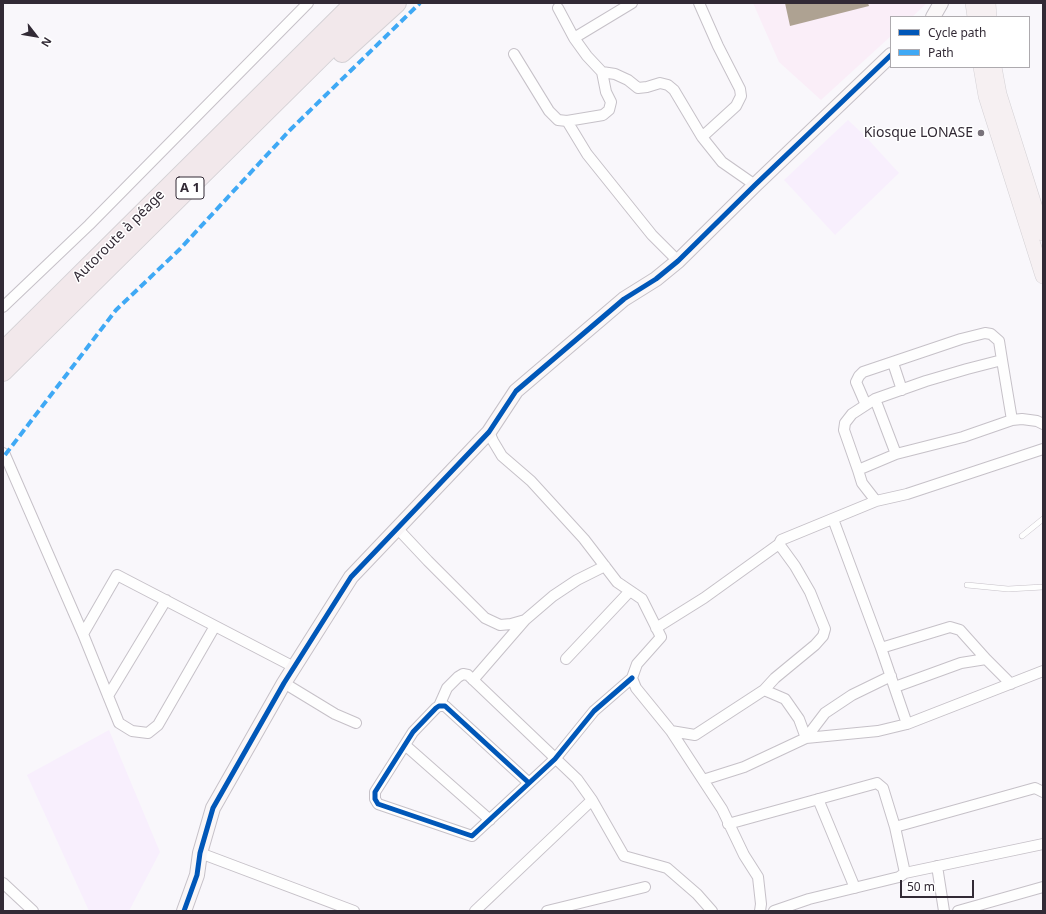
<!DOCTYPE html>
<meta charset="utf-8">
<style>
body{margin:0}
#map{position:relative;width:1046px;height:914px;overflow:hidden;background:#f9f7fb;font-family:"Noto Sans",sans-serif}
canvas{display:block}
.frame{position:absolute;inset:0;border:4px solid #322a35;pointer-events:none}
.legend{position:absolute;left:890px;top:16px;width:140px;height:52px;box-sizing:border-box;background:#fff;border:1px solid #adaaae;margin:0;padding:5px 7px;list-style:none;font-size:12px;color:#322a35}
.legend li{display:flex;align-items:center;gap:8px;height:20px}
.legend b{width:20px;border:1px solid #adaaae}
.north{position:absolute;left:16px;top:16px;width:40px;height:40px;-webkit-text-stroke:3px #fff;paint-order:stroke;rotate:121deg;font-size:11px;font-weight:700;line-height:16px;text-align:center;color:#322a35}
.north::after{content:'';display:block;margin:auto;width:14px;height:18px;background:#322a35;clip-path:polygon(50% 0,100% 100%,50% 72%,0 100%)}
.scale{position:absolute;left:900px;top:880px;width:74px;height:18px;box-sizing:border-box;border:2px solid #322a35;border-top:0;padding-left:5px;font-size:12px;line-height:14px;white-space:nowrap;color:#322a35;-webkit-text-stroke:3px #fff;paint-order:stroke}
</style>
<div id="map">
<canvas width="1046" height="914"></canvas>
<div class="frame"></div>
<ul class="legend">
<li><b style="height:5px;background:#0057b8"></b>Cycle path</li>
<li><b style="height:5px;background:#3fa9f5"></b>Path</li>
</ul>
<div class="north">N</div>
<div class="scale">50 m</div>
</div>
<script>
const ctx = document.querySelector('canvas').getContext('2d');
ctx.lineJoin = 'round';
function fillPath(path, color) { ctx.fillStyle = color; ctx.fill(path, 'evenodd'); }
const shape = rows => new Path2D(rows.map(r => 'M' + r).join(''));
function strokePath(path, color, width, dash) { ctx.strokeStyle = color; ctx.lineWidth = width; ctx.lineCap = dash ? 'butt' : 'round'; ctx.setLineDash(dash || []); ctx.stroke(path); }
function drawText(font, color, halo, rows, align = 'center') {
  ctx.font = font + ' "Noto Sans",sans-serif'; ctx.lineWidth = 3; ctx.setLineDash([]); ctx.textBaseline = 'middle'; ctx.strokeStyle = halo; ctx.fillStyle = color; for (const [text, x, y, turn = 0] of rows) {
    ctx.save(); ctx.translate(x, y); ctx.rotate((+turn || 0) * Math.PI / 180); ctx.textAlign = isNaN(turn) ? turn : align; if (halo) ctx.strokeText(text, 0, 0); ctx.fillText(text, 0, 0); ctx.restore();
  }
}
const commercial = shape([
 [753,3,927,3,912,17,891,17,891,36,821,100,779,62]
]);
const built = shape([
 [848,120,865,136,899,173,835,235,784,180],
 [109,730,160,852,129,911,89,911,27,775]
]);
const building = shape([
 [785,3,868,3,869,6,790,26]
]);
const lane = shape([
 [1022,536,1043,519],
 [967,585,1008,589,1043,587]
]);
const street = shape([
 [699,3,718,46,740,89,741,96,736,106,702,137],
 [558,8,574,38,587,56,602,72,615,74,628,80,638,88,647,87,660,83,668,85,674,90,702,137,722,162,755,185],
 [574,38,632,3],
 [514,54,549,111,558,120,567,121,603,115,609,110,611,102,606,92,602,72],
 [567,121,587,154,652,235,678,261],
 [3,307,89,225,308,3],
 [893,363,902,390],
 [875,399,896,454],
 [866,405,856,382,859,376,863,372,961,339,985,333,991,334,999,341,1002,360],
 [489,432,493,441,502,456,531,481,584,539,617,582,642,599,661,637,637,664,632,678,636,688,671,731,703,780],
 [3,453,5,455,83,634,119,723,132,731,148,733,158,725,215,626],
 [858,470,844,430,845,423,852,414,875,399,926,381,967,369,1002,360,1012,420],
 [876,501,862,483,858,470,896,454,963,437,1012,420,1022,419,1037,421,1043,424],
 [833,519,881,648,907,724],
 [397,528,428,561,485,618,500,625,511,624,525,620],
 [656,628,704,598,779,544],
 [83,634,117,575,294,667],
 [881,648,950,627,960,630,986,659],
 [566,659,630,591],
 [473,680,525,620,553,596,577,580,605,566],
 [284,683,335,714,356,723],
 [895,687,961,663,986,659,1011,684],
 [764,690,775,678,815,645,823,636,825,629,810,592,795,566,779,544,781,540,876,501,907,494,1043,449],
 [108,696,166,600],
 [439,706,447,688,458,677,463,674,468,675,577,779,592,800,624,856,667,868,697,894,712,911],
 [671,731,695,735,764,690,785,699,799,719,806,738],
 [806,738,825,713,852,695,891,676],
 [405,745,490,820],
 [529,783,445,706,439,706,436,708,413,732,375,792,375,799,378,804,472,836,555,759,594,711,632,678],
 [818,799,855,888],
 [728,824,877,783,883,788,895,827,905,873,899,877,809,899,774,911],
 [895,827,1035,788,1043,792],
 [200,853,354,911],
 [937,866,944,911],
 [905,873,1043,844],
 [3,883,33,911],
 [475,911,592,800],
 [547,911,645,887],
 [760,911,761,904,758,877,744,855,722,809,703,780,744,767,806,738,878,731,907,724,1043,671],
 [958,911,1043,887]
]);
const secondary = shape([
 [933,17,941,3],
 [184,911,197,875,200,853,213,808,284,683,351,577,489,432,516,391,624,299,656,279,678,261,755,185,891,55]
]);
const primary = shape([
 [973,3,975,17],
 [988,3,989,17],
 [981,67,986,96,1043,276],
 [994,67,999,94,1043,233]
]);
const highway = shape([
 [342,53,397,3],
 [3,351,354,3],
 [3,372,376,3]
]);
const quiet = shape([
 [5,455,116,310,180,249,290,130,420,3]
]);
const cycleway = shape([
 [529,783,445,706,439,706,436,708,413,732,375,792,375,799,378,804,472,836,555,759,594,711,632,678],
 [184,911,197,875,200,853,213,808,284,683,351,577,489,432,516,391,624,299,656,279,678,261,755,185,891,55]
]);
const markers = [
 [981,133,4,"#78727a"]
];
const shields = [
 [190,188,28]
];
const shieldNames = [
 ["A 1",190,188]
];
const poiNames = [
 ["Kiosque LONASE",973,133]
];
const streetNames = [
 ["Autoroute à péage",119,236,-45]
];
fillPath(commercial, '#faeef8');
fillPath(built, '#f8effd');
fillPath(building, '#aea292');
strokePath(lane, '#c6c1c8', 6);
strokePath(street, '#c6c1c8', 12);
strokePath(secondary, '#c6c1c8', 16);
strokePath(primary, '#d4d1d5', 16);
strokePath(highway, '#d4d1d5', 20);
strokePath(lane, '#fefefe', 5);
strokePath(street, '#fefefe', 10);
strokePath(secondary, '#faf7f8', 14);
strokePath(primary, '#f6f0f2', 15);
strokePath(highway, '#f2e8eb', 18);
strokePath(quiet, '#3fa9f5', 4, [8, 4]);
strokePath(cycleway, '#0057b8', 5);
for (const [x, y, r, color] of markers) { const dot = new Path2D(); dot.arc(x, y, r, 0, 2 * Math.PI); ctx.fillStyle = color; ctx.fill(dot); strokePath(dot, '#fff', 1.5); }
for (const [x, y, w] of shields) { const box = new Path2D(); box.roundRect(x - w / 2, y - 11, w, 22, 3); ctx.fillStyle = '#fff'; ctx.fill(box); strokePath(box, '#322a35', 1); }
drawText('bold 13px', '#322a35', null, shieldNames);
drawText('14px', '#322a35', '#fff', poiNames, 'right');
drawText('14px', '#322a35', '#fff', streetNames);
</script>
